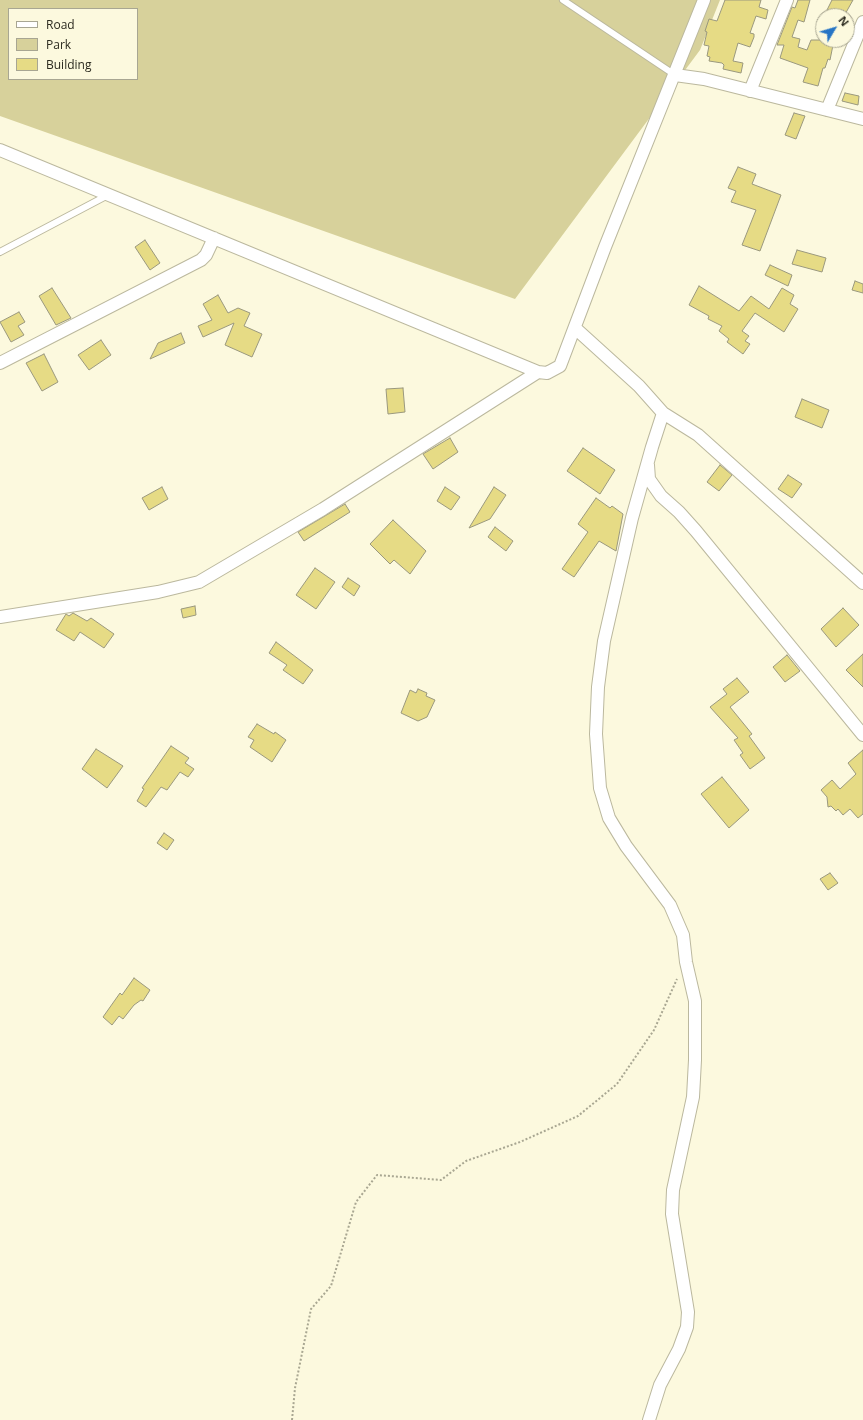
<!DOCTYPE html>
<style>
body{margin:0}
#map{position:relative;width:863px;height:1420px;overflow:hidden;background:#fcf9de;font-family:"Open Sans",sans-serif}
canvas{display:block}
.legend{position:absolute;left:8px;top:8px;width:130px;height:72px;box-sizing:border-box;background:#fcf9de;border:1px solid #a8a692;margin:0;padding:5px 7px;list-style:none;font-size:12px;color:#2b2a1f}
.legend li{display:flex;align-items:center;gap:8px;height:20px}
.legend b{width:20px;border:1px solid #a8a692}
.north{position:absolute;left:815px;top:8px;width:40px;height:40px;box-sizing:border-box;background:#fcf9de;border:1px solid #a8a692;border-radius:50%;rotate:52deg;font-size:11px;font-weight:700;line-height:16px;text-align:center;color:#2b2a1f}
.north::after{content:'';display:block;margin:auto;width:14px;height:18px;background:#2775c5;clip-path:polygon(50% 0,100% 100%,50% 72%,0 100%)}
</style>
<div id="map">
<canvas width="863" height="1420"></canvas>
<ul class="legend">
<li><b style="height:5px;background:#fff"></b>Road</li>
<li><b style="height:11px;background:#d7d19b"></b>Park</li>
<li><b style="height:11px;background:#e6db85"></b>Building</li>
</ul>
<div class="north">N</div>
</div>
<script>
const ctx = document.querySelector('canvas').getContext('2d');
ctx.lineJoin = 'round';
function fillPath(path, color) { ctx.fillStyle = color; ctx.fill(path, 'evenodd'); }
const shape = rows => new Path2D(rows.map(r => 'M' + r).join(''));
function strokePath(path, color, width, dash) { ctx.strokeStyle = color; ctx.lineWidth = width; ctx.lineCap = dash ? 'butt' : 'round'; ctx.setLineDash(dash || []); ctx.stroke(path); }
const green = shape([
 [0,0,720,0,700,50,515,299,0,116],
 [9,9,137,9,137,79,9,79]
]);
const building = shape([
 [725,0,761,0,759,7,768,10,766,19,756,16,750,33,754,34,754,37,750,47,738,43,733,61,743,63,741,73,723,69,724,65,722,63,709,61,710,57,707,56,709,46,704,45,707,32,705,31,709,19,717,21,725,0],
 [798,0,810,0,804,22,798,20,792,37,800,39,798,47,807,50,811,40,834,40,830,60,828,59,825,68,823,68,818,86,803,82,808,68,780,58,784,45,777,45,792,7,795,8,798,0],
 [832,0,853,0,844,16,824,16,832,0],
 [845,93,859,96,858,105,842,101,845,93],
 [794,113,805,116,796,139,785,135,794,113],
 [738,167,756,174,752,184,781,195,760,251,742,245,756,210,731,202,736,191,728,188,738,167],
 [145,240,160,263,150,270,135,247,145,240],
 [797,250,826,258,822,272,792,264,797,250],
 [770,265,792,275,788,286,765,275,770,265],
 [855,281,863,284,863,293,852,290,855,281],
 [699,286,739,311,751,296,769,309,782,288,794,295,790,304,798,309,784,332,755,313,742,331,749,336,745,341,750,344,743,354,727,342,729,339,719,331,722,326,708,319,709,316,689,305,699,286],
 [52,288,71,318,56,325,39,296,52,288],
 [218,295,228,313,238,308,250,313,244,326,262,334,252,357,225,345,234,323,203,337,198,326,212,320,203,304,218,295],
 [19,312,25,322,18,326,24,335,11,342,0,322,19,312],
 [181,333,185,343,150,359,158,343,181,333],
 [101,340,111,355,89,370,78,355,101,340],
 [44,354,58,382,42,391,26,363,44,354],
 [403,388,405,412,388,414,386,389,403,388],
 [802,399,829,410,822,428,795,417,802,399],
 [450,438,458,452,433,469,423,454,450,438],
 [583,448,615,470,600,494,567,471,583,448],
 [720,465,732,475,719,491,707,482,720,465],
 [788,475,802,484,792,498,778,489,788,475],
 [162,487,168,499,149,510,142,498,162,487],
 [445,487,460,497,451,510,437,501,445,487],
 [494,487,506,495,490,519,469,528,494,487],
 [596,498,610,508,612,506,623,514,616,551,599,541,574,577,562,569,588,532,578,524,596,498],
 [345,504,350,512,304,541,298,532,345,504],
 [393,520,426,551,410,574,394,560,390,564,370,544,393,520],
 [495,527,513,541,506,551,488,537,495,527],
 [315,568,335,582,316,609,296,595,315,568],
 [348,578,360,586,354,596,342,587,348,578],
 [195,606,196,615,183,618,181,609,195,606],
 [843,608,859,625,836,647,821,629,843,608],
 [73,613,87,621,91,618,114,634,104,648,80,632,74,641,56,630,66,614,69,616,73,613],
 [276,642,313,670,303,684,283,670,287,665,269,653,276,642],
 [863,654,863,687,846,670,863,654],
 [787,655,800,671,785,682,773,667,787,655],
 [737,678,749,692,730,707,752,734,749,736,765,758,750,769,740,755,743,753,734,740,738,738,710,707,727,694,723,689,737,678],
 [418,689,427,693,426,696,435,700,427,717,418,721,401,713,410,690,416,693,418,689],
 [257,724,274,734,275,732,286,740,272,762,250,747,254,740,248,737,257,724],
 [171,746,189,758,185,763,194,769,188,777,180,772,167,790,161,787,146,807,137,801,144,789,142,788,171,746],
 [96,749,123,766,107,788,82,769,96,749],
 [863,750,863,814,858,818,850,809,843,815,838,809,836,811,831,806,828,807,827,797,821,790,832,780,840,789,856,774,848,763,863,750],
 [722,777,749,810,729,828,701,794,722,777],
 [164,833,174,840,167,850,157,843,164,833],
 [830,873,838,883,828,890,820,879,830,873],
 [134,978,150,990,143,1001,141,1000,134,1005,123,1019,119,1016,112,1025,103,1017,120,993,122,995,134,978]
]);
const path = shape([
 [292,1420,295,1388,311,1309,331,1286,356,1202,377,1175,441,1180,466,1161,520,1142,578,1116,617,1084,654,1030,677,979]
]);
const lane = shape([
 [563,0,675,75],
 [0,252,108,195]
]);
const street = shape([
 [675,75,704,79,863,119],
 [750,91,787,0],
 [827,110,863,22],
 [0,150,538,372,547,373,560,366,605,247,704,0],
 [575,328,639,386,663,413,698,435,863,583],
 [0,363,201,260,206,255,214,238],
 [648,465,649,479,661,496,679,512,696,531,863,735],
 [0,617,158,592,199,582,323,509,538,372],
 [649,1420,660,1385,679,1349,687,1327,688,1312,672,1214,673,1190,693,1097,695,1060,695,1001,686,962,683,935,670,905,626,846,609,818,600,788,596,734,598,687,604,641,632,518,652,447,663,413]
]);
fillPath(green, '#d7d19b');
fillPath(building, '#e6db85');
strokePath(building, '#9a987e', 1);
strokePath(lane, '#bbb89e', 8);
strokePath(street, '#bbb89e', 14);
strokePath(path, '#a9a792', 2, [2, 2]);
strokePath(lane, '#fff', 6);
strokePath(street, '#fff', 12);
</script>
